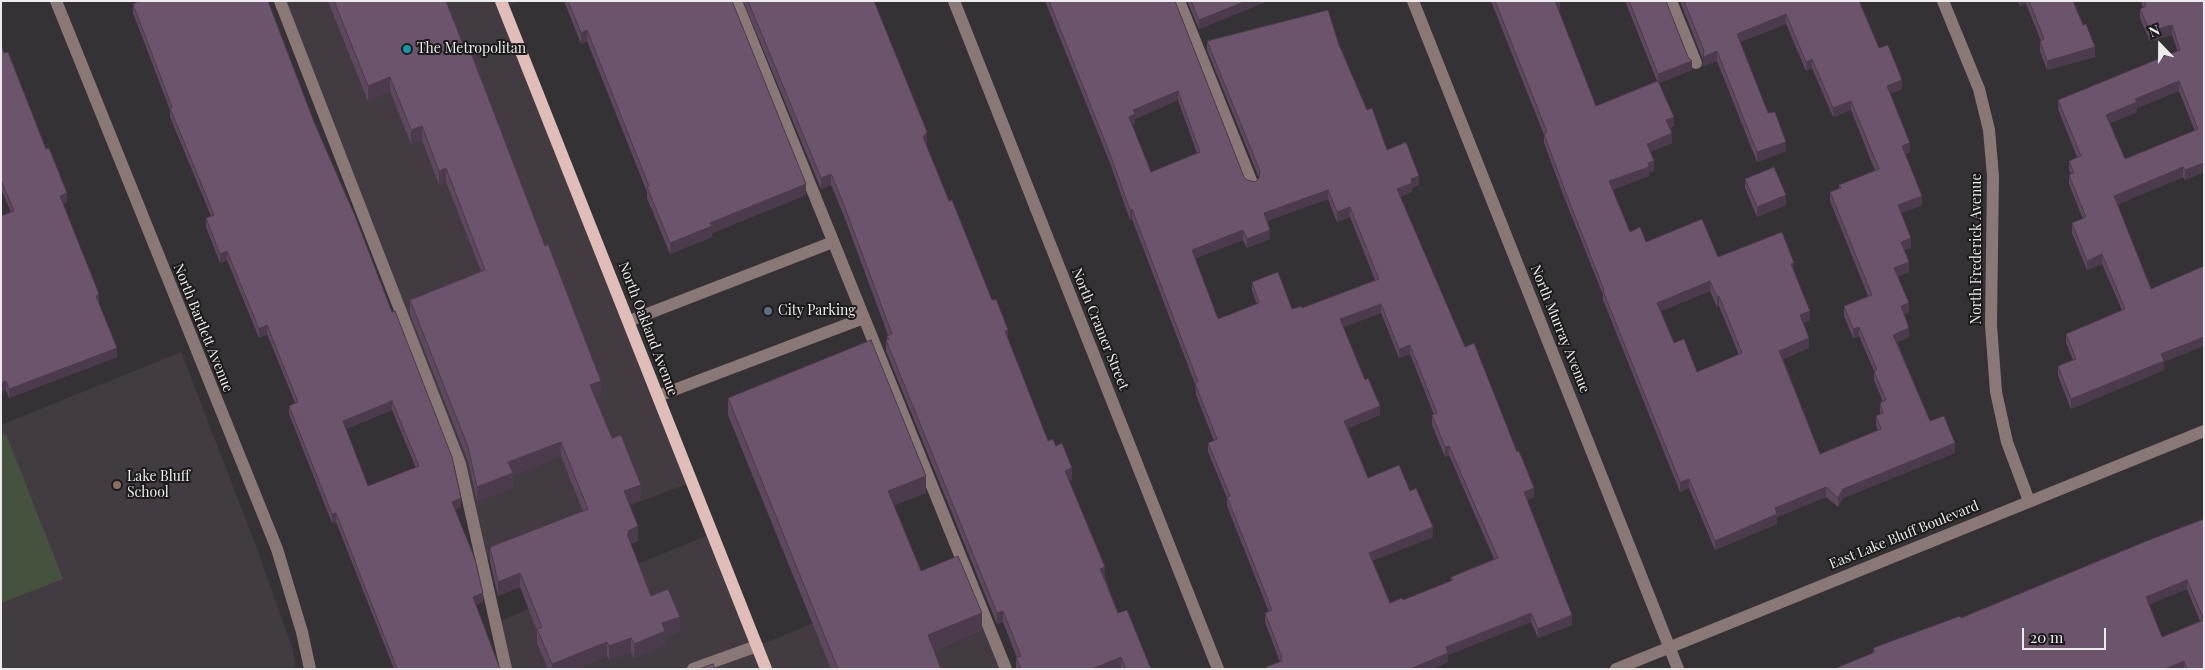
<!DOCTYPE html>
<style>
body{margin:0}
#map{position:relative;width:2205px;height:670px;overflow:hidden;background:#353235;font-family:"Playfair Display",serif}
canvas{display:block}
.frame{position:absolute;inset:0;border:2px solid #edeced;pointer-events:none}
.north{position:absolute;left:2135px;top:20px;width:50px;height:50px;-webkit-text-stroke:4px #1c1b1c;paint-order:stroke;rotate:338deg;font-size:14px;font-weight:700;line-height:20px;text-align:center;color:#edeced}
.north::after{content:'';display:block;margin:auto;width:18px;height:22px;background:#edeced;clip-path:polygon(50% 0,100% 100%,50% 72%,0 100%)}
.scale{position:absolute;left:2022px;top:628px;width:84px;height:22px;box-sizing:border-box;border:2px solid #edeced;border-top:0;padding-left:6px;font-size:15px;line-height:18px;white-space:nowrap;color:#edeced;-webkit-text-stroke:4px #1c1b1c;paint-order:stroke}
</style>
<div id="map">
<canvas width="2205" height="670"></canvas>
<div class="frame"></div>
<div class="north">N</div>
<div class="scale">20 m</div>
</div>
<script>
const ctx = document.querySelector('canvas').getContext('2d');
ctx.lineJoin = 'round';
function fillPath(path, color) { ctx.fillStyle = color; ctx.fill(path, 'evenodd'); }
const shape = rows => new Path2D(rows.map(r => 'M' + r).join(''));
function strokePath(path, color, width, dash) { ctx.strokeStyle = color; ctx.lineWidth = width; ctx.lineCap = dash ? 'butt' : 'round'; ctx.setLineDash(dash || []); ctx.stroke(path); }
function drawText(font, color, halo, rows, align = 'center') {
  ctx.font = font + ' "Playfair Display",serif'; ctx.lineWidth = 4; ctx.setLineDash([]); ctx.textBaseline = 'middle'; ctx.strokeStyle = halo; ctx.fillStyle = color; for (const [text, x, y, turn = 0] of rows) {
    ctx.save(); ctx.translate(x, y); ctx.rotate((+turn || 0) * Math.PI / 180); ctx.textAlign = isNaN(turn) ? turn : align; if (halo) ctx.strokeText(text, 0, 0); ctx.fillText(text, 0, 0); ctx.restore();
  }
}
const built = shape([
 [280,1,520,1,504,8,692,482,482,562,460,464],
 [181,352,256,546,292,647,296,669,1,669,1,425],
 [713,533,757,646,963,563,1006,669,506,669,495,623]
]);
const green = shape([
 [6,434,63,579,1,603,1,436]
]);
const minor = shape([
 [56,1,277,549,302,632,310,669],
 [280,1,460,464,506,669],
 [736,1,1006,669],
 [954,1,1218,669],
 [1179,1,1252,183],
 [1413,1,1678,669],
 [1671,1,1696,63],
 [1943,1,1979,89,1989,130,1993,176,1991,325,1996,392,2007,442,2029,501],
 [629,321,833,242],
 [658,396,864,318],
 [693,669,757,646],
 [1616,669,2204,431]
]);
const major = shape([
 [501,1,766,669]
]);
const wall = shape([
 [137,1,268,1,461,507,455,510,483,602,476,605,500,669,394,669,336,522,332,523,289,414,289,406,295,403,267,334,259,338,227,260,220,263,206,227,206,218,211,216,170,117,170,110,133,13,133,4,137,2],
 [392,410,416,468,368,486,346,429],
 [328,1,446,1,601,395,595,397,612,438,641,499,629,503,638,541,631,544,651,596,680,631,665,636,665,645,634,658,631,652,609,660,607,656,575,669,548,669,537,643,537,631,520,587,498,596,490,562,490,547,583,511,561,456,513,475,513,488,477,501,468,461,410,314,410,300,481,271,446,182,439,185,422,140,411,144,390,91,368,101],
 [564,1,732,1,806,195,712,233,712,237,670,254,647,198,647,192,587,41,581,44],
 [743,1,874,1,927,143,926,144,949,201,1008,340,1048,441,1072,480,1069,481,1105,578,1118,613,1151,669,1016,669,1016,658,1017,658,1003,622,997,624,886,351,886,340,887,340,887,336,888,335,844,216,831,185,821,189],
 [1045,1,1175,1,1244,177,1247,180,1255,182,1259,178,1207,50,1207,41,1339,45,1367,110,1387,150,1419,185,1412,188,1412,192,1400,197,1465,347,1534,497,1527,500,1572,625,1538,638,1531,622,1448,655,1448,662,1433,669,1266,669,1266,667,1280,662,1265,622,1265,613,1269,612,1227,506,1227,498,1208,452,1208,443,1214,441,1196,395,1195,384,1132,219,1130,220,1110,163],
 [1178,100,1197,153,1151,172,1132,125,1135,124,1135,119],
 [1328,199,1337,222,1350,217,1375,280,1302,308,1292,309,1252,282,1252,291,1257,304,1218,319,1195,258,1243,240,1247,248,1270,239,1267,221],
 [1381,313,1399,358,1410,354,1434,415,1432,415,1432,425,1445,457,1449,455,1494,559,1451,577,1451,581,1403,600,1390,603,1372,561,1433,537,1410,491,1368,478,1348,428,1380,415,1343,327],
 [1187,1,1268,1,1199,29],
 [1491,1,1560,1,1560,9,1558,10,1596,106,1657,81,1625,1,1666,1,1692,70,1659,83,1674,126,1670,128,1672,143,1650,152,1654,171,1649,172,1649,176,1612,190,1630,232,1646,242,1794,272,1810,320,1803,323,1809,348,1783,359,1820,454,1878,431,1876,425,1876,416,1880,414,1880,403,1883,402,1874,380,1874,371,1859,336,1853,338,1844,316,1844,306,1868,296,1830,201,1830,192,1839,188,1839,185,1875,171,1851,110,1833,117,1812,68,1806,71,1786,24,1740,42,1768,113,1786,151,1757,162,1717,61,1703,66,1703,60,1680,1,1859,1,1879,48,1902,89,1890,94,1910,152,1905,154,1922,205,1901,213,1911,248,1904,250,1909,272,1898,276,1909,312,1904,314,1909,337,1897,342,1930,421,1955,453,1843,498,1838,507,1826,497,1777,517,1777,524,1715,550,1689,488,1680,492,1603,300,1603,295,1564,197,1544,143,1544,135],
 [1710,291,1717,307,1719,306,1739,355,1697,372,1674,343,1661,311],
 [2018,1,2073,1,2095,57,2047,70,2040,51,2040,41,2041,41,2026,4,2020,6],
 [2141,1,2204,1,2204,172,2185,180,2183,177,2118,204,2164,362,2164,370,2071,409,2058,376,2058,366,2073,360,2066,343,2066,334,2122,310,2102,264,2087,270,2072,233,2072,223,2083,219,2069,184,2069,175,2071,174,2069,170,2069,161,2077,157,2058,109,2058,100,2178,52,2172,35,2150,41,2140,18,2140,9,2143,8],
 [2179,91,2195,131,2125,159,2110,123,2137,112,2137,108],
 [1,45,67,202,63,204,99,303,117,357,9,398,6,390,1,392,1,216,11,212,1,189],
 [1745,179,1786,205,1757,217,1745,188],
 [728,398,926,493,894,505,921,571,982,630,934,650,941,669,831,669,728,415],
 [2204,519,2204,669,1834,669,1873,653,1873,648,1961,618],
 [2187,589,2200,621,2162,637,2149,604]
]);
const shadedWall = shape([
 [1246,1,1268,1,1199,29,1199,20],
 [1555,1,1560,1,1560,9,1555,11],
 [2020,1,2026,1,2026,4,2020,6],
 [1786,14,1786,24,1737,43,1737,34],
 [2172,25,2172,35,2150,41,2150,31],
 [587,30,587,41,581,44,581,33],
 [2095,47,2095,57,2047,70,2047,61],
 [1717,51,1717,61,1703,66,1703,57],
 [1812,59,1812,68,1806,71,1806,62],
 [1692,61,1692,70,1658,83,1658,74],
 [390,77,390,91,368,101,368,86],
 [1902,80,1902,89,1887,95,1887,86],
 [2179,81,2179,91,2137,108,2137,112,2106,125,2106,115,2135,99],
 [1178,91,1178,100,1135,119,1135,124,1129,126,1129,117,1133,110],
 [1851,101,1851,110,1833,117,1833,108],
 [1674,117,1674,126,1666,129,1666,120],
 [422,126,422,140,411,144,411,130],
 [927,132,927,143,923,148,923,137],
 [1672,133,1672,143,1647,153,1647,144],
 [1786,142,1786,151,1757,162,1757,152],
 [1910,143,1910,152,1902,156,1902,146],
 [1654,161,1654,171,1649,172,1649,176,1609,191,1609,181],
 [2204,163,2204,172,2185,180,2185,170],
 [2183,167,2183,177,2114,206,2114,196],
 [446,168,446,182,439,185,439,171],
 [831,174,831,185,821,189,821,178],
 [1419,176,1419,185,1412,188,1412,192,1397,198,1397,189,1411,179],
 [806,184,806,195,712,233,712,237,670,254,670,243,710,223],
 [1328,190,1328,199,1264,222,1264,213],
 [67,193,67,202,60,205,60,196],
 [1786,195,1786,205,1757,217,1757,207],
 [1922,196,1922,205,1898,215,1898,205],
 [1350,207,1350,217,1337,222,1337,212],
 [1132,209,1132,219,1130,220,1130,210],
 [1243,230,1243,240,1192,260,1192,250],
 [1270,230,1270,239,1247,248,1247,239],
 [1911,238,1911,248,1901,252,1901,242],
 [227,251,227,260,220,263,220,254],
 [2102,254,2102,264,2087,270,2087,261],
 [1909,262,1909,272,1894,278,1894,268],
 [1794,263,1794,272,1791,264],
 [1710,281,1710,291,1657,312,1657,303],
 [99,294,99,303,96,296],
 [1719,296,1719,306,1717,307,1717,297],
 [1909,303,1909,312,1901,316,1901,306],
 [1381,304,1381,313,1340,328,1340,319],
 [1810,311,1810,320,1800,325,1800,315],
 [267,325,267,334,259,338,259,329],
 [1859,327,1859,336,1853,338,1853,329],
 [1909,328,1909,337,1893,344,1893,335],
 [1008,330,1008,341,1005,331],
 [2204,337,2204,346,2164,362,2164,370,2071,409,2071,399,2161,354],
 [1809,338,1809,348,1779,360,1779,351],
 [1410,345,1410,354,1399,358,1399,349],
 [117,348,117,357,9,398,9,389],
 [6,381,6,390,1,392,1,383],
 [601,381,601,395,590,399,590,385],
 [392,401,392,410,343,430,343,421],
 [1380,406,1380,415,1344,430,1344,421],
 [561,442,561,456,513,475,513,488,477,501,477,487,508,462],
 [1955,443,1955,453,1843,498,1838,507,1838,498,1843,489],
 [1449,446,1449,455,1445,457,1445,447],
 [1072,468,1072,480,1065,482,1065,471],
 [926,476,926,493,888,508,888,491],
 [1689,479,1689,488,1680,492,1680,482],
 [641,485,641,499,624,505,624,491],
 [1826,487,1826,497,1777,517,1777,524,1715,550,1715,541,1775,508],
 [1534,488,1534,497,1524,501,1524,492],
 [461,498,461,507,452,511,452,502],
 [336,513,336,522,332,523,332,514],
 [638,526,638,541,629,544,627,534,628,531],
 [1433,527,1433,537,1369,562,1369,553],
 [1105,567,1105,578,1100,569],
 [520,573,520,587,498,596,498,582],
 [2187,580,2187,589,2146,606,2146,597],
 [483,593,483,602,473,606,473,597],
 [1003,611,1003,622,997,624,997,613],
 [982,613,982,630,928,652,928,635],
 [1531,613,1531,622,1448,655,1448,662,1433,669,1410,669,1446,647],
 [1572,615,1572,625,1538,638,1538,629],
 [680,617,680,631,665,636,665,645,634,658,634,644,662,623],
 [631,638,631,652,609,660,609,646],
 [607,642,607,656,575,669,552,669,552,664],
 [1121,657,1121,668,1119,669,1092,669],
 [2184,661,2184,669,2165,669]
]);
const building = shape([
 [139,1,268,1,314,122,355,216,392,312,395,311,452,457,461,498,452,502,475,559,483,593,473,597,500,669,397,669,336,513,332,514,289,406,298,402,267,325,259,329,227,251,220,254,206,218,214,215,170,108,172,107,133,4,139,1],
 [392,401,419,466,368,486,343,421,392,401],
 [334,1,446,1,466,52,470,50,545,246,548,244,601,381,590,385,612,438,621,435,641,485,624,491,638,526,628,531,629,534,627,534,651,596,668,589,680,617,662,623,665,631,634,644,631,638,609,646,607,642,552,664,537,629,542,627,520,573,498,582,490,547,588,509,561,442,508,462,513,473,477,487,468,447,410,300,485,270,446,168,439,171,422,126,411,130,390,77,368,86,334,1],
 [568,1,732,1,806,184,710,223,712,226,670,243,647,187,649,186,587,30,581,33,568,1],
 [748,1,874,1,927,132,923,137,949,201,952,200,992,300,996,299,1008,330,1005,331,1048,441,1053,439,1056,446,1062,443,1072,468,1065,471,1105,567,1100,569,1118,613,1127,610,1151,669,1126,669,1121,657,1092,669,1021,669,1016,658,1021,656,1003,611,997,613,886,340,889,339,887,336,892,334,844,205,831,174,821,178,748,1],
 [1049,1,1175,1,1244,177,1247,180,1255,182,1259,178,1260,171,1207,41,1328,10,1339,45,1367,110,1372,108,1387,150,1406,142,1419,176,1411,179,1412,183,1397,189,1465,347,1474,343,1517,452,1519,451,1534,488,1524,492,1572,615,1538,629,1531,613,1446,647,1448,653,1410,669,1267,669,1266,667,1282,661,1280,657,1282,657,1265,613,1272,610,1227,497,1230,496,1208,443,1217,439,1196,386,1195,383,1198,382,1132,209,1130,210,1110,154,1049,1],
 [1178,91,1200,152,1151,172,1129,117,1135,114,1133,110,1178,91],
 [1328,190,1337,212,1350,207,1379,279,1302,308,1302,306,1292,309,1278,272,1252,282,1259,303,1218,319,1192,250,1243,230,1247,239,1270,230,1264,213,1328,190],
 [1381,304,1399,349,1410,345,1437,413,1432,415,1445,447,1449,446,1498,558,1451,577,1453,580,1403,600,1402,598,1390,603,1369,553,1433,527,1416,488,1410,491,1399,465,1368,478,1344,421,1380,406,1368,378,1365,380,1340,319,1381,304],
 [1191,1,1246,1,1199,20,1191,1],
 [1495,1,1555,1,1596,106,1658,81,1674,117,1666,120,1672,133,1647,144,1654,161,1648,163,1649,167,1609,181,1630,232,1640,227,1646,242,1702,219,1718,257,1782,232,1794,263,1791,264,1810,311,1800,315,1809,338,1779,351,1820,454,1881,429,1876,416,1883,413,1880,403,1886,400,1874,371,1877,370,1859,327,1853,329,1844,306,1872,295,1830,192,1841,188,1839,185,1879,169,1851,101,1833,108,1812,59,1806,62,1786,14,1737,34,1768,113,1775,112,1786,142,1757,152,1717,51,1703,57,1704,51,1684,1,1859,1,1879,48,1888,45,1902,80,1887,86,1910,143,1902,146,1922,196,1898,205,1911,238,1901,242,1909,262,1894,268,1909,303,1901,306,1909,328,1893,335,1930,421,1944,416,1955,443,1843,489,1838,498,1826,487,1775,508,1777,514,1715,541,1689,479,1680,482,1644,393,1603,291,1604,290,1564,188,1544,134,1547,132,1495,1],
 [1710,281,1717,297,1719,296,1742,353,1697,372,1684,339,1674,343,1657,303,1710,281],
 [1629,1,1666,1,1688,57,1692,61,1658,74,1629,1],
 [2029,1,2073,1,2083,25,2086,24,2095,47,2047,61,2040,41,2044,39,2029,1],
 [2144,1,2204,1,2204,163,2185,170,2183,167,2114,196,2151,289,2204,266,2204,337,2161,354,2164,361,2071,399,2058,366,2076,359,2066,334,2125,309,2102,254,2087,261,2072,223,2086,217,2069,175,2074,173,2069,161,2081,156,2058,100,2180,50,2172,25,2150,31,2140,9,2146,6,2144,1],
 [2179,81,2198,129,2125,159,2106,115,2137,102,2135,99,2179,81],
 [1,45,4,53,8,52,46,149,49,148,67,193,60,196,99,294,96,296,117,348,9,389,6,381,1,383,1,216,14,211,1,180,1,45],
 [1774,167,1786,195,1757,207,1745,179,1774,167],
 [871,340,926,476,888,491,921,571,958,556,982,613,928,635,941,669,838,669,728,398,871,340],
 [2204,519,2204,669,2187,669,2184,661,2165,669,1834,669,1875,652,1873,648,1960,616,1961,618,2149,540,2204,519],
 [2187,580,2204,620,2162,637,2146,597,2187,580],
 [713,664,715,669,699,669,713,664]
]);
const markers = [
 [407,49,5,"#0f9aa8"],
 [768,311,5,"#5c6f8a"],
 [117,485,5,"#8d6e63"]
];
const poiNames = [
 ["The Metropolitan",417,49],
 ["City Parking",778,311],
 ["Lake Bluff",127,477],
 ["School",127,493]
];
const streetNames = [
 ["North Frederick Avenue",1977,249,-90],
 ["North Bartlett Avenue",203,328,68],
 ["North Oakland Avenue",648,329,69],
 ["North Cramer Street",1100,329,68],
 ["North Murray Avenue",1560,329,68],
 ["East Lake Bluff Boulevard",1904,535,-22]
];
fillPath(built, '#423c42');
fillPath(green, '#45533e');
strokePath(minor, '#8a7876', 12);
strokePath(major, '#e0bdb7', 12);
fillPath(wall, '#5d485e');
fillPath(shadedWall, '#4c3b4c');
fillPath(building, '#6c546d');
strokePath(building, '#4c3b4c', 1);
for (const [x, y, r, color] of markers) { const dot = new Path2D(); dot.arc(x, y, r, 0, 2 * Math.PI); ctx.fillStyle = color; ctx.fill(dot); strokePath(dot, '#1c1b1c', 2); }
drawText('14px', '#edeced', '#1c1b1c', poiNames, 'left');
drawText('14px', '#edeced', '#1c1b1c', streetNames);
</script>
